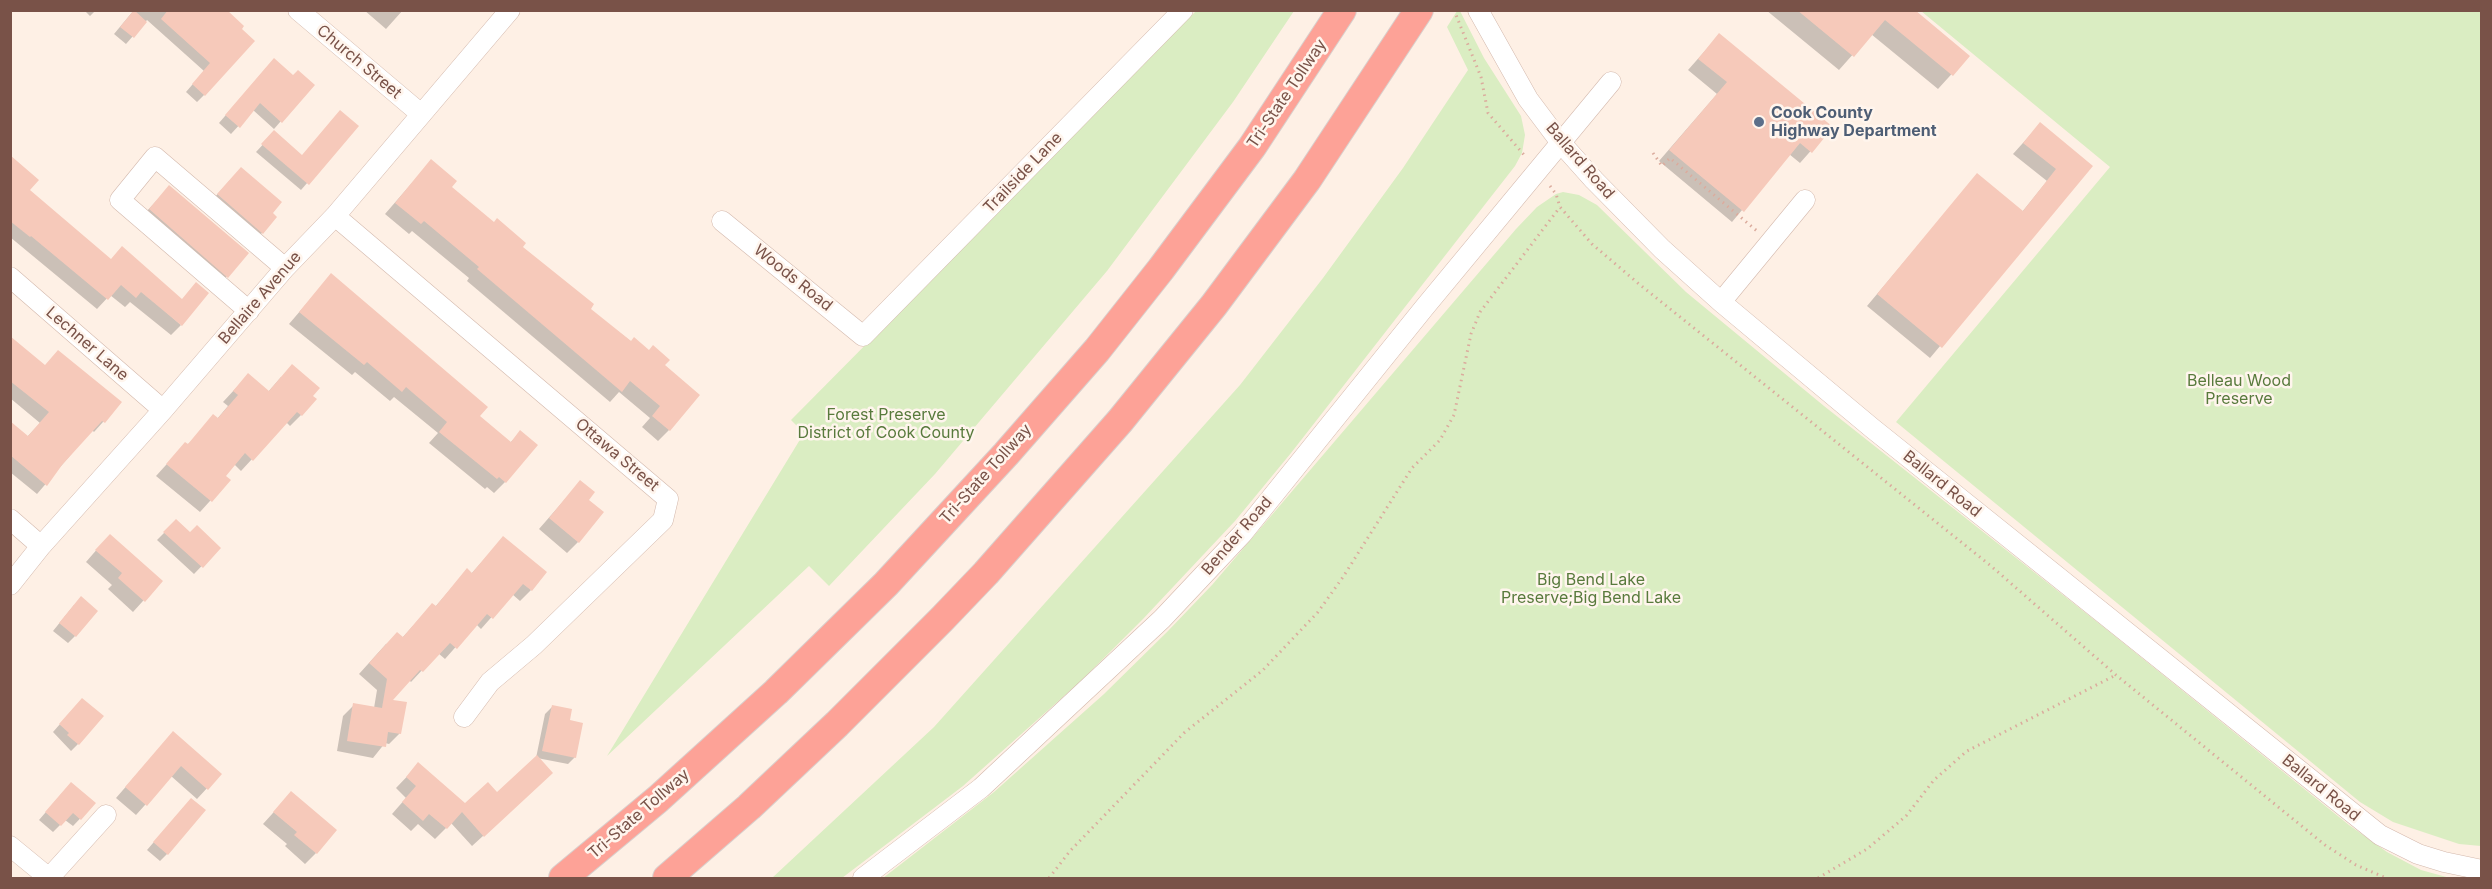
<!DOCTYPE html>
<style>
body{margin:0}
#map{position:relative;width:2492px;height:889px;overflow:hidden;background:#fef0e5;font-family:Inter,sans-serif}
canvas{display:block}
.frame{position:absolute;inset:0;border:12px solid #795248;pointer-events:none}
</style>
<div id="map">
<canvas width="2492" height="889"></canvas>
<div class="frame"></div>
</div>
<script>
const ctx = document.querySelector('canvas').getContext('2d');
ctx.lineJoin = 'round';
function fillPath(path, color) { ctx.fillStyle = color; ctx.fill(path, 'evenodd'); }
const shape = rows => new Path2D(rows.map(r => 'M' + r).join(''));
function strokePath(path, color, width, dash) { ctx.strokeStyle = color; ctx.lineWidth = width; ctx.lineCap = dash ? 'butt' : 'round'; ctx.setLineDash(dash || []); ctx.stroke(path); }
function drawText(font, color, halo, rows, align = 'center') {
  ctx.font = font + ' Inter,sans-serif'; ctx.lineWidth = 5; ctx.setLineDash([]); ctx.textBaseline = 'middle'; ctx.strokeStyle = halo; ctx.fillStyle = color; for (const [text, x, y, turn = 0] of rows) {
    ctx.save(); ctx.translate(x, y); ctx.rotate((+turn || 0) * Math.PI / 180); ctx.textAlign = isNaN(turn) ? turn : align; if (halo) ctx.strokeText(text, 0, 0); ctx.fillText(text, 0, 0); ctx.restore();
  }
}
const green = shape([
 [1196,11,1294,11,1233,102,1107,271,935,474,829,586,809,566,607,756,804,433,791,420],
 [1457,11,1460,11,1484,58,1521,116,1525,135,1522,153,1515,166,1291,453,1235,521,1143,619,1082,680,963,786,842,878,772,878,934,727,1240,385,1323,278,1403,168,1468,70,1447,27],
 [1921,11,2481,11,2481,846,2459,844,2393,822,2360,802,1896,422,2110,167],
 [1563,192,1579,195,1597,205,1686,292,1824,406,2106,629,2349,825,2387,852,2421,870,2450,878,883,878,994,792,1104,694,1167,632,1212,585,1516,229,1537,207,1556,194]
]);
const shadow = shape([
 [84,10,96,10,90,16],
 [134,10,218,10,224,16,204,95,197,102,186,92,204,71,147,20,126,44,114,34],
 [364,10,403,10,386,29],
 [1766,10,1901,10,1968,56,1938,89,1871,34,1839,70],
 [1719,35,1831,128,1800,163,1789,154,1732,222,1659,161,1717,94,1688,70],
 [267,67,281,121,274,129,253,110,231,134,219,123],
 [2040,124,2091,166,1930,358,1867,306,1977,175,2022,212,2047,181,2013,154],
 [357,126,301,190,256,152,268,139,301,157],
 [10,157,28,190,181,325,171,335,130,302,125,307,110,295,97,309,10,237],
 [431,161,450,188,589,309,663,366,669,430,658,441,642,427,650,418,619,392,610,402,467,281,469,278,412,231,409,234,385,214],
 [230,180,270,214,262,233,251,243,207,206],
 [169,187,227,276,213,291,135,224],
 [331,275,478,416,510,443,520,432,505,482,494,493,487,487,485,489,429,443,438,433,394,397,390,401,355,372,352,375,289,324],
 [10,338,44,366,120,403,94,432,92,430,37,494,10,472,10,432,27,437,40,423,10,398],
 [248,375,268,392,281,377,311,396,301,415,290,426,286,422,241,471,234,464,224,476,229,480,200,512,156,476,185,444,187,445,217,419,228,406,223,402],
 [580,482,586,500,578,542,567,553,539,529],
 [176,521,190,534,219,548,194,574,157,540],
 [503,538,531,590,520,601,512,594,481,629,476,624,445,659,438,653,411,682,409,680,390,701,400,733,389,744,385,743,373,758,337,751,343,716,354,705,374,708,377,690,359,674,386,644,402,638,432,605,435,607,467,570,471,574],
 [99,547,161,581,133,612,108,589,112,585,86,562],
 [74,605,75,636,68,643,53,631],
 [75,707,78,744,71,751,53,732],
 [552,707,568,721,575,757,568,764,537,758,540,784,472,846,451,823,435,839,418,824,411,831,392,814,406,798,396,788,418,765,465,805,497,794,536,758,545,714],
 [163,744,220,774,197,799,171,776,136,815,116,798],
 [64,791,94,804,73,826,65,820,53,832,39,820],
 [291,793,316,853,305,864,285,846,287,844,263,824],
 [184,807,167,854,160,861,147,850]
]);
const building = shape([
 [134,10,147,22,134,38,120,27],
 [168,10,227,10,244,26,242,29,255,41,205,96,192,84,210,63,161,19],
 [1797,10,1915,10,1970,56,1953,76,1885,20,1854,57],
 [1719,33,1833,127,1812,153,1800,143,1744,212,1669,150,1727,82,1698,59],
 [274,58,293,75,298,70,315,85,282,123,260,103,240,128,225,115],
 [340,110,359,126,309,185,261,144,274,130,302,155],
 [2040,122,2093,166,1942,348,1877,294,1977,173,2023,211,2056,169,2023,143],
 [10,155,39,180,30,190,111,259,122,246,182,299,196,282,209,293,182,326,141,292,136,298,121,285,108,300,31,236,30,237,10,221],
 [431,159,457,181,452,187,494,222,497,218,526,243,523,247,594,304,591,309,631,341,634,337,649,350,653,345,670,360,665,365,700,395,670,431,652,416,660,406,630,381,622,392,477,269,479,267,424,221,421,224,395,203],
 [241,167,282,202,273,213,277,217,263,234,217,194],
 [169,185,249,253,228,278,149,209],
 [331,273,488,407,480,416,511,442,520,430,538,445,506,483,499,477,497,479,439,432,447,422,406,387,402,392,367,362,364,365,299,312],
 [10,336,45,365,58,350,122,402,105,423,102,421,62,465,47,486,10,455,10,421,28,436,49,412,10,381],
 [292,364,320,388,313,396,317,399,302,416,297,412,253,461,245,453,226,476,231,480,212,502,166,464,185,442,188,444,213,414,218,418,238,395,233,391,248,373,269,391],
 [580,480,595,492,589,500,604,512,579,543,549,518],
 [176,519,190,532,197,525,221,548,203,568,163,532],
 [110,534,163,581,145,602,118,578,122,573,95,550],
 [503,536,547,572,532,591,523,584,493,619,487,614,457,649,450,643,423,672,420,670,393,700,407,702,401,734,388,732,386,747,347,741,353,703,382,708,387,679,369,663,397,632,403,637,432,603,436,606,467,568,472,573],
 [81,596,98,611,76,637,59,623],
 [82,698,104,716,79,745,67,735,69,733,59,724],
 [552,705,572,709,570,720,583,723,576,758,542,751],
 [173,731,222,774,208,790,181,766,147,806,125,787],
 [537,755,553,773,484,837,462,812,447,829,429,814,423,821,402,802,416,786,406,777,418,762,465,803,488,782,497,792],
 [71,782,96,803,81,820,73,813,61,826,45,812],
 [291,791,337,830,317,854,294,835,297,832,273,812],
 [191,798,206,810,168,855,153,842]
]);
const path = shape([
 [1454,10,1481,77,1488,113,1525,156],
 [1653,153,1662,166,1670,158,1757,231],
 [1550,186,1556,194,1560,207,1592,244,1639,284,1991,566,2116,675,2325,845,2356,865,2386,878],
 [1049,878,1070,851,1184,733,1263,670,1318,612,1343,577,1412,468,1440,440,1454,415,1471,334,1480,312,1560,207],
 [1818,878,1867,849,1906,816,1934,780,1967,751,2116,675]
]);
const minor = shape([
 [298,10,421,114],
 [1478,10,1528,99,1561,143,1594,180,1662,249,1721,302,1872,428,2380,835,2418,854,2444,862,2482,870],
 [335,216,668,499,663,520,534,645,490,682,464,717],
 [722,221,863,336,1183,10],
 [10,277,163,410],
 [1721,302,1805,200],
 [249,311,120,200,155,157,285,268],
 [10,519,41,546],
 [10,585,41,546,163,410,285,268,335,216,510,10],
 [10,846,49,878],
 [49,878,106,815],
 [863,878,981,788,1162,619,1242,534,1424,308,1611,82]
]);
const highway = shape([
 [563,878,658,799,776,692,886,584,1006,454,1097,350,1161,269,1252,147,1342,10],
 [667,878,749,807,837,724,942,619,986,573,1120,421,1214,305,1307,180,1419,10]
]);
const markers = [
 [1759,122,6,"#5c6f8a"]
];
const streetNames = [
 ["Church Street",359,62,40],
 ["Tri-State Tollway",1287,94,-56],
 ["Ballard Road",1580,161,49],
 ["Trailside Lane",1023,173,-46],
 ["Woods Road",793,278,39],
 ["Bellaire Avenue",260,298,-49],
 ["Lechner Lane",87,344,41],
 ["Ottawa Street",617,455,40],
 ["Tri-State Tollway",986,474,-48],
 ["Ballard Road",1942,484,39],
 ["Bender Road",1237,536,-49],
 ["Ballard Road",2321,788,39],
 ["Tri-State Tollway",639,814,-41]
];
const serviceNames = [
 ["Cook County",1771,113],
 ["Highway Department",1771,131]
];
const parkNames = [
 ["Belleau Wood",2239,381],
 ["Preserve",2239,399],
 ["Forest Preserve",886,415],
 ["District of Cook County",886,433],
 ["Big Bend Lake",1591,580],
 ["Preserve;Big Bend Lake",1591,598]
];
fillPath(green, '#daedc2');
fillPath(shadow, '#0003');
fillPath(building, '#f6c9ba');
strokePath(minor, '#d3b8ac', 21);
strokePath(highway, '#d9cfcc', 30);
strokePath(path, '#dbab9d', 3, [1.5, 4.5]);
strokePath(minor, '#fff', 20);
strokePath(highway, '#fda297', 28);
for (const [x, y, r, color] of markers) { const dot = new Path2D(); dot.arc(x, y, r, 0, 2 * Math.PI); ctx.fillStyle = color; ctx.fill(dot); strokePath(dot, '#fff5ed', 2); }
drawText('16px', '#795248', '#fff5ed', streetNames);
drawText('bold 16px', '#4e5e75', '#fff5ed', serviceNames, 'left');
drawText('16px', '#587a3c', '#fff5ed', parkNames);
</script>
